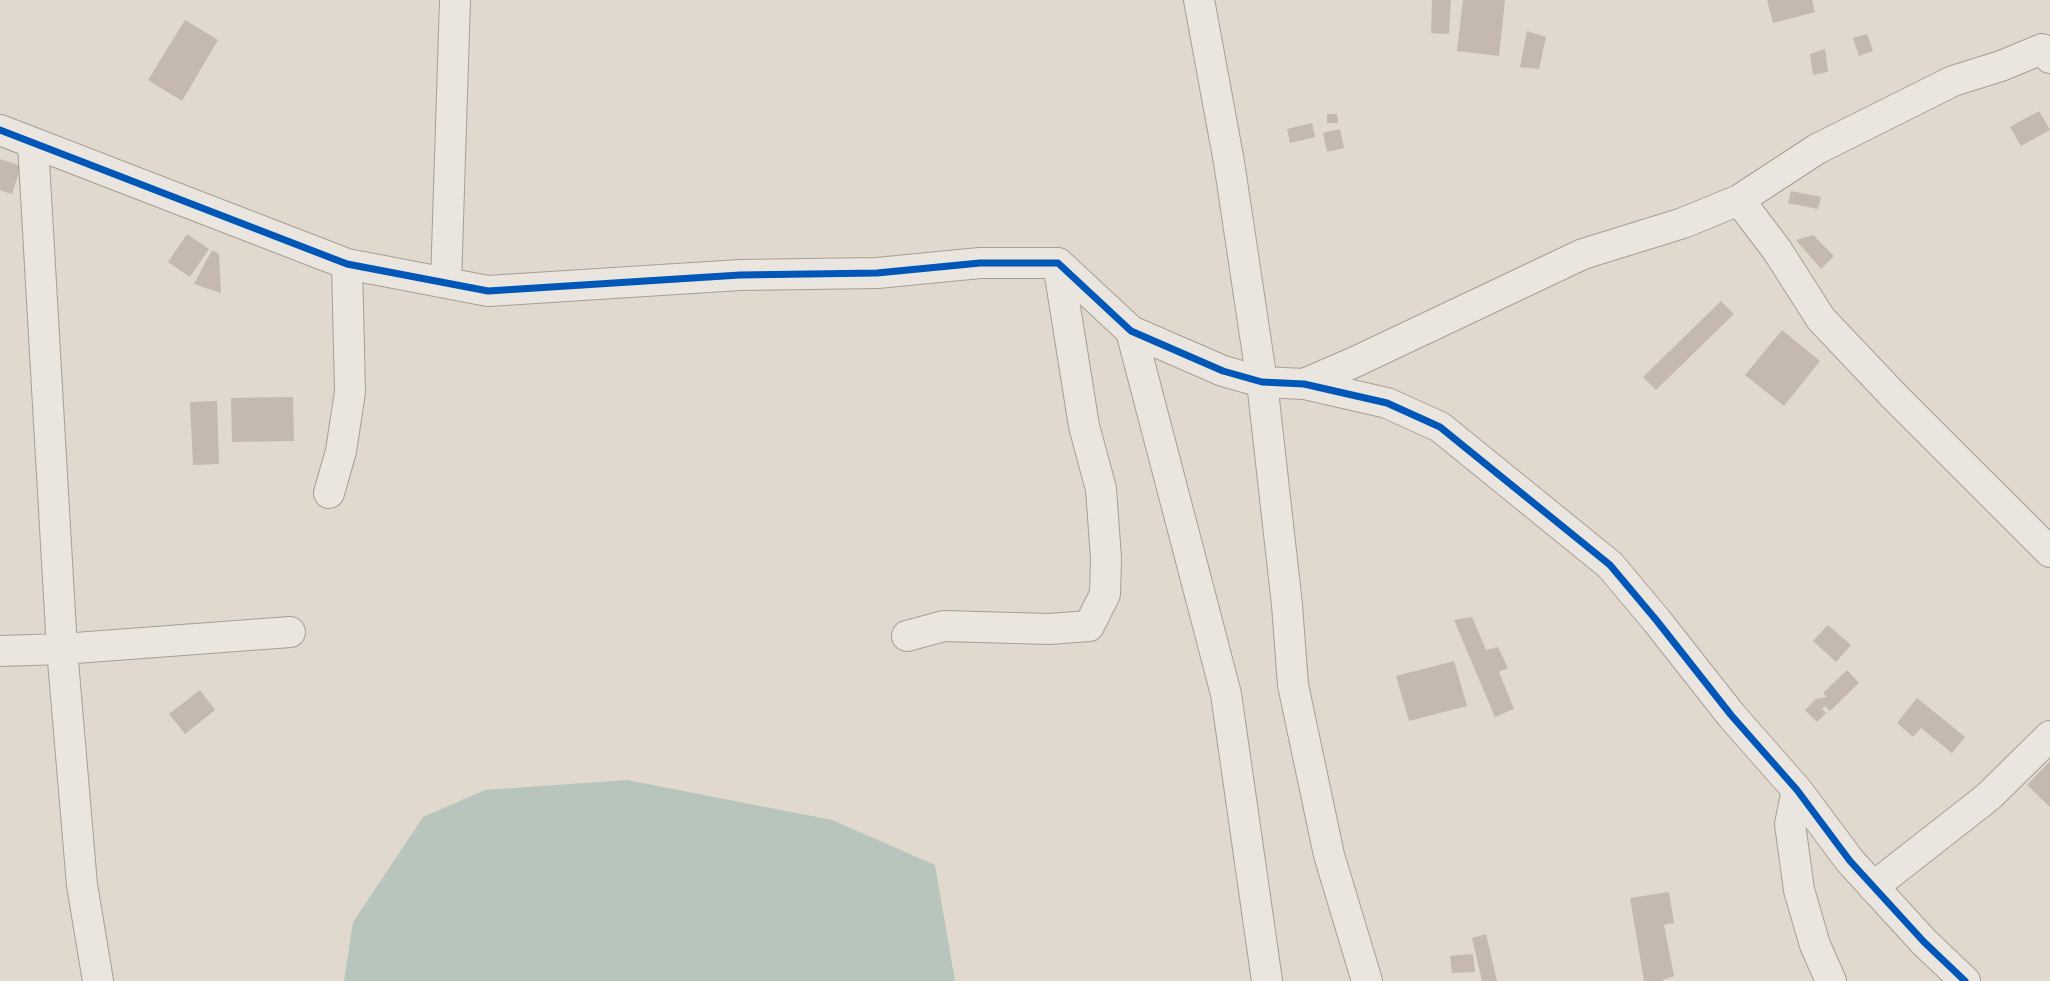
<!DOCTYPE html>
<style>
body{margin:0}
canvas{display:block;background:#e1d9ce}
</style>
<canvas width="2050" height="981"></canvas>
<script>
const ctx = document.querySelector('canvas').getContext('2d');
ctx.lineJoin = 'round';
function fillPath(path, color) { ctx.fillStyle = color; ctx.fill(path, 'evenodd'); }
const shape = rows => new Path2D(rows.map(r => 'M' + r).join(''));
function strokePath(path, color, width, dash) { ctx.strokeStyle = color; ctx.lineWidth = width; ctx.lineCap = dash ? 'butt' : 'round'; ctx.setLineDash(dash || []); ctx.stroke(path); }
const water = shape([
 [627,780,832,820,935,865,955,981,344,981,353,922,423,817,485,790]
]);
const building = shape([
 [1432,0,1451,0,1449,34,1431,33],
 [1463,0,1505,0,1499,56,1457,51],
 [1767,0,1812,0,1815,12,1773,23],
 [185,20,218,40,182,101,148,80],
 [1527,31,1546,37,1539,69,1520,67],
 [1867,34,1873,51,1859,56,1853,38],
 [1825,49,1828,72,1813,75,1810,54],
 [2039,111,2050,130,2021,146,2010,127],
 [1327,114,1337,114,1338,123,1327,123],
 [1312,123,1315,137,1290,143,1287,129],
 [1340,129,1344,148,1327,152,1323,133],
 [0,159,21,166,12,194,0,190],
 [1791,191,1821,197,1818,209,1788,203],
 [187,234,209,249,190,277,168,262],
 [1813,235,1834,256,1821,269,1796,240],
 [212,250,219,254,221,293,194,284],
 [1721,301,1734,314,1656,390,1643,377],
 [1782,330,1820,361,1784,406,1745,375],
 [293,397,294,441,232,442,231,398],
 [217,401,219,464,193,465,190,402],
 [1472,617,1486,650,1498,647,1508,668,1499,672,1514,709,1495,717,1454,620],
 [1828,625,1851,645,1836,662,1813,641],
 [1454,661,1467,706,1409,721,1396,676],
 [1847,670,1859,683,1830,711,1825,706,1822,709,1826,713,1817,722,1805,710,1816,699,1827,697,1823,693],
 [200,690,215,710,185,734,169,714],
 [1917,698,1965,737,1952,753,1921,728,1913,737,1897,723],
 [2050,761,2050,807,2027,785],
 [1669,892,1674,923,1664,925,1674,976,1661,981,1644,981,1630,898],
 [1486,934,1497,981,1482,981,1472,938],
 [1473,954,1475,972,1452,973,1450,956]
]);
const minor = shape([
 [1199,0,1229,162,1262,382,1287,605,1293,685,1329,855,1367,981],
 [0,130,347,264,488,291,740,275,877,273,980,263,1058,263,1131,331,1223,371,1262,382,1304,384,1387,403,1440,427,1610,565,1657,621,1731,715,1797,790,1850,861,1924,942,1965,981],
 [33,144,62,649,82,885,98,981],
 [1739,200,1777,250,1821,319,1894,396,2050,552],
 [446,283,455,0],
 [1131,331,1226,694,1267,981],
 [1304,384,1357,361,1583,254,1683,223,1739,200,1817,149,1953,81,2001,66,2042,49,2050,58],
 [329,493,341,451,350,392,347,264],
 [907,636,944,626,1049,629,1089,626,1105,594,1106,558,1101,489,1084,426,1058,263],
 [0,651,62,649,290,632],
 [1797,790,1790,824,1799,890,1815,945,1831,981],
 [1873,887,1988,797,2050,736]
]);
const cycleway = shape([
 [0,130,347,264,488,291,740,275,877,273,980,263,1058,263,1131,331,1223,371,1262,382,1304,384,1387,403,1440,427,1610,565,1657,621,1731,715,1797,790,1850,861,1924,942,1965,981]
]);
fillPath(water, '#b8c5bc');
fillPath(building, '#c4b8af');
strokePath(minor, '#a69f97', 32);
strokePath(minor, '#eae5de', 30);
strokePath(cycleway, '#0057b8', 7);
</script>
